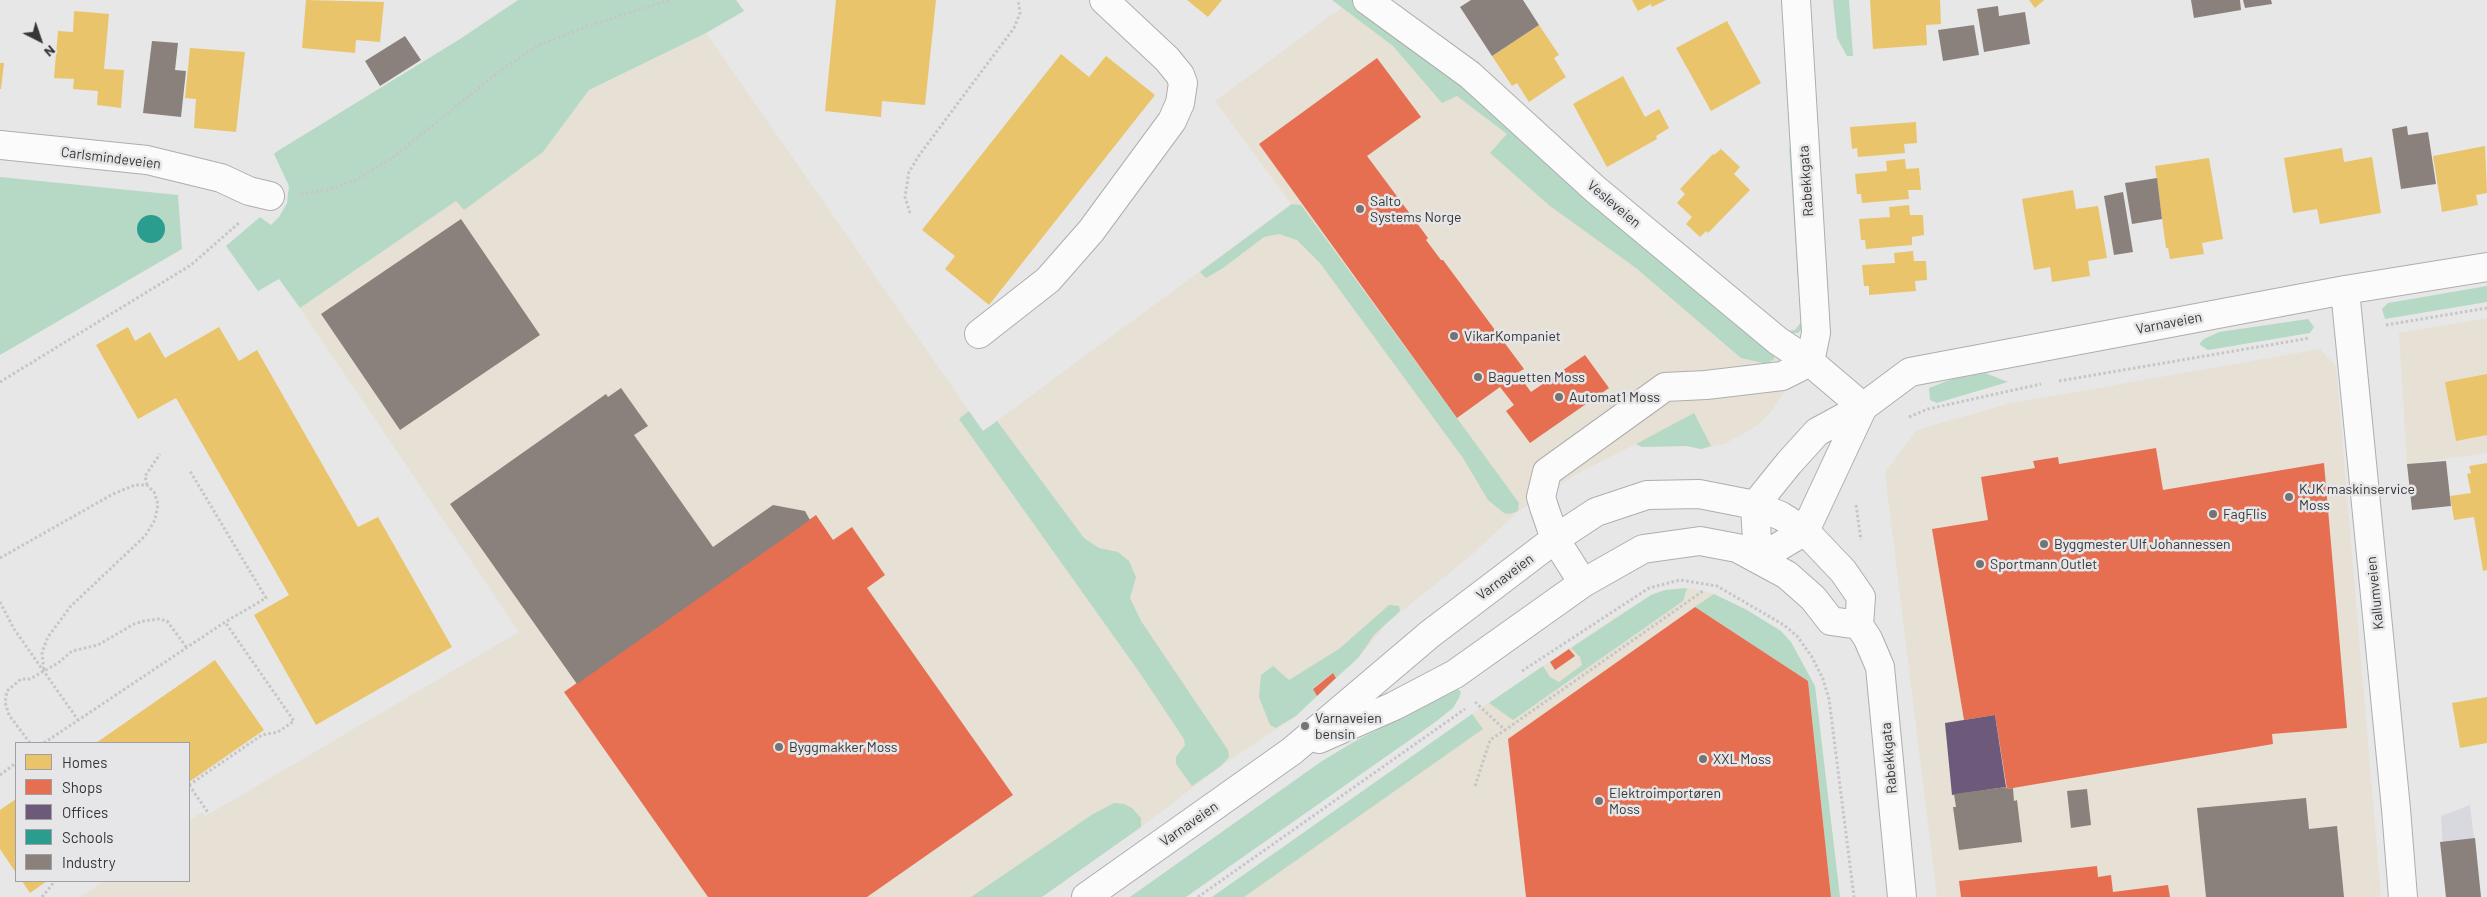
<!DOCTYPE html>
<meta charset="utf-8">
<style>
body{margin:0}
#map{position:relative;width:2487px;height:897px;overflow:hidden;background:#e7e7e7;font-family:Barlow,sans-serif}
canvas{display:block}
.legend{position:absolute;left:15px;top:742px;width:175px;height:140px;box-sizing:border-box;background:#e6e6e8;border:1px solid #a0a0a1;margin:0;padding:6px 9px;list-style:none;font-size:15px;color:#363636}
.legend li{display:flex;align-items:center;gap:10px;height:25px}
.legend b{width:25px;border:1px solid #a0a0a1}
.north{position:absolute;left:15px;top:15px;width:50px;height:50px;-webkit-text-stroke:4px #e6e6e8;paint-order:stroke;rotate:139deg;font-size:14px;font-weight:700;line-height:20px;text-align:center;color:#363636}
.north::after{content:'';display:block;margin:auto;width:18px;height:22px;background:#363636;clip-path:polygon(50% 0,100% 100%,50% 72%,0 100%)}
</style>
<div id="map">
<canvas width="2487" height="897"></canvas>
<ul class="legend">
<li><b style="height:14px;background:#e9c46a"></b>Homes</li>
<li><b style="height:14px;background:#e76f51"></b>Shops</li>
<li><b style="height:14px;background:#6d597a"></b>Offices</li>
<li><b style="height:14px;background:#2a9d8f"></b>Schools</li>
<li><b style="height:14px;background:#8a817c"></b>Industry</li>
</ul>
<div class="north">N</div>
</div>
<script>
const ctx = document.querySelector('canvas').getContext('2d');
ctx.lineJoin = 'round';
function fillPath(path, color) { ctx.fillStyle = color; ctx.fill(path, 'evenodd'); }
const shape = rows => new Path2D(rows.map(r => 'M' + r).join(''));
function strokePath(path, color, width, dash) { ctx.strokeStyle = color; ctx.lineWidth = width; ctx.lineCap = dash ? 'butt' : 'round'; ctx.setLineDash(dash || []); ctx.stroke(path); }
function drawText(font, color, halo, rows, align = 'center') {
  ctx.font = font + ' Barlow,sans-serif'; ctx.lineWidth = 5; ctx.setLineDash([]); ctx.textBaseline = 'middle'; ctx.strokeStyle = halo; ctx.fillStyle = color; for (const [text, x, y, turn = 0] of rows) {
    ctx.save(); ctx.translate(x, y); ctx.rotate((+turn || 0) * Math.PI / 180); ctx.textAlign = isNaN(turn) ? turn : align; if (halo) ctx.strokeText(text, 0, 0); ctx.fillText(text, 0, 0); ctx.restore();
  }
}
const commercial = shape([
 [1352,0,1776,349,1788,386,1770,413,1757,426,1724,444,1701,449,1686,446,1642,447,1636,444,1578,473,1519,511,1468,558,1387,623,1358,658,1336,678,1333,673,1313,688,1296,716,1221,766,1141,827,1042,897,81,897,104,881,189,881,189,821,202,812,205,816,209,814,519,632,300,308,456,201,464,209,543,152,589,90,706,33,983,431,1291,204,1215,101],
 [2487,318,2487,453,2407,464,2399,333],
 [2320,349,2336,366,2381,897,1937,897,1885,473,1917,430,2007,404],
 [1690,588,1714,594,1747,610,1781,631,1791,642,1815,686,1840,897,1212,897,1472,714,1619,615,1651,595,1665,590]
]);
const built = shape([
 [2470,805,2481,897,2446,897,2441,816]
]);
const green = shape([
 [518,0,736,0,744,11,706,33,589,90,543,152,464,210,456,201,300,308,279,279,258,291,226,246,260,217,271,225,279,217,287,203,289,186,274,154,276,152,460,39],
 [1332,0,1354,0,1451,70,1776,349,1774,359,1767,364,1741,358,1636,268,1550,206,1490,153,1507,134,1457,96,1442,103,1393,46],
 [1833,0,1849,0,1853,56,1847,56,1837,38],
 [1789,147,1794,150,1803,328,1798,333,1791,333,1787,331,1795,330,1801,322],
 [0,177,178,195,182,249,0,355],
 [1292,204,1301,205,1519,503,1518,511,1510,514,1504,513,1488,500,1463,458,1320,263,1297,240,1279,234,1264,237,1223,268,1206,278,1200,272],
 [2487,286,2487,302,2385,319,2382,309,2388,303],
 [2308,319,2314,327,2310,333,2208,350,2199,344,2204,339,2219,332],
 [1985,373,2008,382,1937,403,1930,400,1929,388,1952,379],
 [969,411,983,431,997,421,1084,538,1099,548,1118,552,1129,561,1136,577,1130,598,1141,621,1228,750,1229,757,1221,766,1192,786,1176,764,1176,757,1185,745,1184,739,1142,676,959,419],
 [1694,413,1711,446,1701,449,1686,446,1642,447,1636,444],
 [1687,588,1683,601,1513,720,1489,703,1543,666,1550,677,1559,682,1582,665,1580,657,1571,648,1651,595,1665,590],
 [1714,594,1747,610,1781,631,1791,642,1815,686,1840,897,1831,897,1808,681,1695,607],
 [1389,605,1399,606,1400,611,1374,635,1358,658,1336,678,1333,673,1313,688,1317,696,1296,716,1276,728,1270,725,1259,697,1261,675,1273,666,1289,680,1339,649],
 [1458,689,1461,692,1459,698,1453,708,1434,723,1186,897,1130,897,1322,761,1357,740],
 [1472,714,1483,729,1244,897,1212,897],
 [1114,803,1124,804,1132,808,1141,818,1141,827,1042,897,971,897,1093,814]
]);
const homes = shape([
 [306,0,384,2,380,42,356,40,355,53,302,48],
 [836,0,936,0,925,105,882,101,881,117,825,111],
 [1187,0,1222,0,1208,17],
 [1632,0,1666,0,1652,7,1651,4,1638,11],
 [1870,0,1940,0,1941,24,1926,25,1927,45,1873,49],
 [2029,0,2044,0,2035,8],
 [74,11,109,14,104,69,124,70,121,108,97,105,98,91,73,89,74,79,54,78,58,31,73,32],
 [1727,21,1761,83,1711,111,1676,48],
 [1539,25,1559,55,1554,58,1566,77,1529,102,1517,83,1512,86,1492,56],
 [190,48,245,52,236,132,194,128,196,99,185,98],
 [1061,54,1089,77,1106,56,1155,95,989,305,945,269,955,256,922,230],
 [0,63,4,63,1,89,0,89],
 [1623,76,1645,117,1659,109,1669,128,1656,136,1657,139,1607,167,1573,104],
 [1916,122,1917,143,1904,144,1905,153,1858,157,1857,148,1852,149,1850,127],
 [2485,146,2487,193,2476,195,2478,205,2442,212,2433,156],
 [2342,148,2344,162,2372,157,2381,213,2320,224,2317,209,2293,213,2284,158],
 [1721,149,1740,167,1734,174,1750,190,1708,233,1706,231,1700,237,1686,224,1692,217,1677,203,1685,194,1680,189,1713,154,1714,155],
 [2209,158,2223,239,2202,243,2204,254,2170,259,2168,248,2166,248,2155,166],
 [1905,159,1906,169,1919,168,1921,190,1908,190,1909,199,1862,203,1861,194,1857,194,1855,174,1887,171,1886,161],
 [2073,190,2076,209,2098,206,2107,258,2088,261,2090,276,2052,282,2050,267,2034,270,2022,199],
 [1909,205,1910,215,1923,215,1924,235,1912,237,1912,245,1866,249,1865,240,1861,240,1859,219,1890,217,1889,207],
 [1913,251,1914,261,1926,261,1927,280,1915,281,1916,291,1869,295,1869,286,1864,286,1862,265,1895,263,1894,253],
 [128,327,135,341,150,332,165,358,219,327,239,361,257,350,358,527,378,517,452,647,316,725,254,615,289,595,176,398,138,419,96,345],
 [2487,374,2487,435,2456,441,2445,382],
 [2487,463,2487,570,2483,571,2474,517,2454,520,2450,496,2471,493,2467,474,2471,473,2469,466],
 [215,660,264,730,189,782,189,743,96,743],
 [2487,697,2487,743,2460,748,2452,703],
 [16,799,16,873,0,849,0,810],
 [22,881,47,881,30,893]
]);
const shops = shape([
 [1377,58,1421,117,1367,156,1428,238,1426,240,1441,260,1443,260,1524,369,1517,373,1531,392,1585,355,1609,388,1530,443,1506,411,1514,405,1500,387,1457,418,1259,144],
 [2156,448,2163,490,2324,463,2347,728,2272,734,2273,744,2007,789,1995,715,1964,720,1932,529,1988,520,1981,477,2035,468,2033,461,2058,457,2059,464],
 [816,515,833,540,852,527,885,575,867,588,1013,795,867,897,708,897,564,692],
 [1695,607,1808,681,1831,897,1526,897,1508,739],
 [1569,649,1575,656,1555,670,1550,662],
 [1333,673,1336,678,1317,696,1313,689],
 [2097,866,2098,877,2111,875,2113,892,2168,885,2170,897,1961,897,1959,881]
]);
const offices = shape([
 [1995,715,2006,787,1952,795,1945,723]
]);
const schools = shape([
 '137 229a14 14 0 1 1 28 0a14 14 0 1 1-28 0Z'
]);
const industry = shape([
 [1471,0,1523,0,1539,25,1492,56,1460,7],
 [2191,0,2240,0,2241,10,2194,18],
 [2243,0,2271,0,2272,4,2245,8],
 [1998,6,1999,16,2025,12,2030,44,1984,52,1977,9],
 [1974,25,1979,55,1943,61,1938,30],
 [405,36,421,60,380,86,365,61],
 [152,41,178,43,175,70,186,71,181,117,143,113],
 [2407,126,2408,135,2428,132,2436,184,2401,189,2392,129],
 [2157,178,2162,219,2132,224,2125,183],
 [2123,192,2133,252,2114,255,2104,196],
 [461,219,540,335,400,430,321,314],
 [621,388,648,426,634,435,713,547,773,505,805,511,810,520,577,684,450,504,606,394,608,397],
 [2446,461,2451,506,2412,510,2407,464],
 [2006,787,2007,789,2013,788,2014,801,2017,800,2022,842,1959,850,1953,807,1956,807,1954,794],
 [2087,789,2091,825,2071,828,2067,791],
 [2306,798,2309,829,2337,826,2344,897,2206,897,2197,808],
 [2475,838,2481,897,2446,897,2440,842]
]);
const path = shape([
 [301,194,328,190,356,180,392,158,501,70,539,45,585,27,669,0],
 [910,213,905,197,909,172,920,154,1014,28,1020,13,1018,0],
 [2386,325,2487,308],
 [2059,381,2310,338],
 [0,382,191,265,240,222],
 [1909,417,1928,409,2041,384],
 [147,485,145,476,160,454],
 [1856,505,1861,540],
 [0,558,113,494,135,485,147,485,154,492,158,504,155,520,145,536,70,607,48,637,42,652,44,672],
 [0,602,14,629,78,720],
 [1522,671,1649,588,1680,580,1717,586,1784,625,1797,636,1812,657,1823,679,1829,699,1854,897],
 [1475,702,1505,730,1703,591],
 [30,743,9,715,5,702,7,691,21,679,30,679,58,663,72,651,98,645,134,624,144,621,159,619,167,621,187,648],
 [44,743,225,622,266,598,190,471],
 [0,775,16,763],
 [189,785,262,735,278,732,294,721,225,622],
 [189,785,209,814],
 [1475,786,1490,740,1505,730],
 [42,897,55,881],
 [1198,897,1465,709]
]);
const minor = shape([
 [1367,0,1470,75,1595,189,1778,341,1810,362,1863,407],
 [0,145,147,160,221,178,249,191,270,196],
 [2345,290,2396,809,2403,897],
 [979,334,1048,280,1091,231,1172,121,1180,103,1183,83,1180,75,1167,59,1104,0],
 [1863,407,1805,531,1758,559,1755,505,1789,463,1817,432,1863,407,1910,372,2345,290,2487,267],
 [1583,583,1555,539,1544,507,1541,497,1547,472,1665,387,1706,385,1782,376,1810,362,1816,333,1796,0],
 [1859,625,1868,639,1880,667,1902,897],
 [1319,739,1394,706,1455,674,1583,583,1643,549,1700,541,1737,548,1787,575,1813,598,1831,621,1859,625],
 [1086,897,1292,751,1430,634,1555,539,1596,512,1647,495,1699,494,1755,505,1781,516,1805,531,1843,571,1861,597,1859,625]
]);
const markers = [
 [1360,209,5,"#747474"],
 [1454,336,5,"#747474"],
 [1478,377,5,"#747474"],
 [1559,397,5,"#747474"],
 [2289,497,5,"#747474"],
 [2213,514,5,"#747474"],
 [2044,544,5,"#747474"],
 [1980,564,5,"#747474"],
 [1305,726,5,"#747474"],
 [779,747,5,"#747474"],
 [1703,759,5,"#747474"],
 [1599,801,5,"#747474"]
];
const streetNames = [
 ["Carlsmindeveien",111,158,7],
 ["Rabekkgata",1806,181,-94],
 ["Vesleveien",1614,204,40],
 ["Varnaveien",2169,323,-11],
 ["Varnaveien",1505,577,-37],
 ["Kallumveien",2375,593,-96],
 ["Rabekkgata",1889,758,-95],
 ["Varnaveien",1189,824,-35]
];
const poiNames = [
 ["Salto",1370,201],
 ["Systems Norge",1370,217],
 ["VikarKompaniet",1464,336],
 ["Baguetten Moss",1488,377],
 ["Automat1 Moss",1569,397],
 ["KJK maskinservice",2299,489],
 ["Moss",2299,505],
 ["FagFlis",2223,514],
 ["Byggmester Ulf Johannessen",2054,544],
 ["Sportmann Outlet",1990,564],
 ["Varnaveien",1315,718],
 ["bensin",1315,734],
 ["Byggmakker Moss",789,747],
 ["XXL Moss",1713,759],
 ["Elektroimportøren",1609,793],
 ["Moss",1609,809]
];
fillPath(commercial, '#e6e0d5');
fillPath(built, '#d8d9de');
fillPath(green, '#b6d9c6');
fillPath(homes, '#e9c46a');
fillPath(shops, '#e76f51');
fillPath(offices, '#6d597a');
fillPath(schools, '#2a9d8f');
fillPath(industry, '#8a817c');
strokePath(minor, '#aeaeae', 30);
strokePath(path, '#c6c6c6', 3, [2.5, 2.5]);
strokePath(minor, '#fbfbfb', 28);
for (const [x, y, r, color] of markers) { const dot = new Path2D(); dot.arc(x, y, r, 0, 2 * Math.PI); ctx.fillStyle = color; ctx.fill(dot); strokePath(dot, '#e6e6e8', 2); }
drawText('14px', '#363636', '#e6e6e8', streetNames);
drawText('14px', '#363636', '#e6e6e8', poiNames, 'left');
</script>
